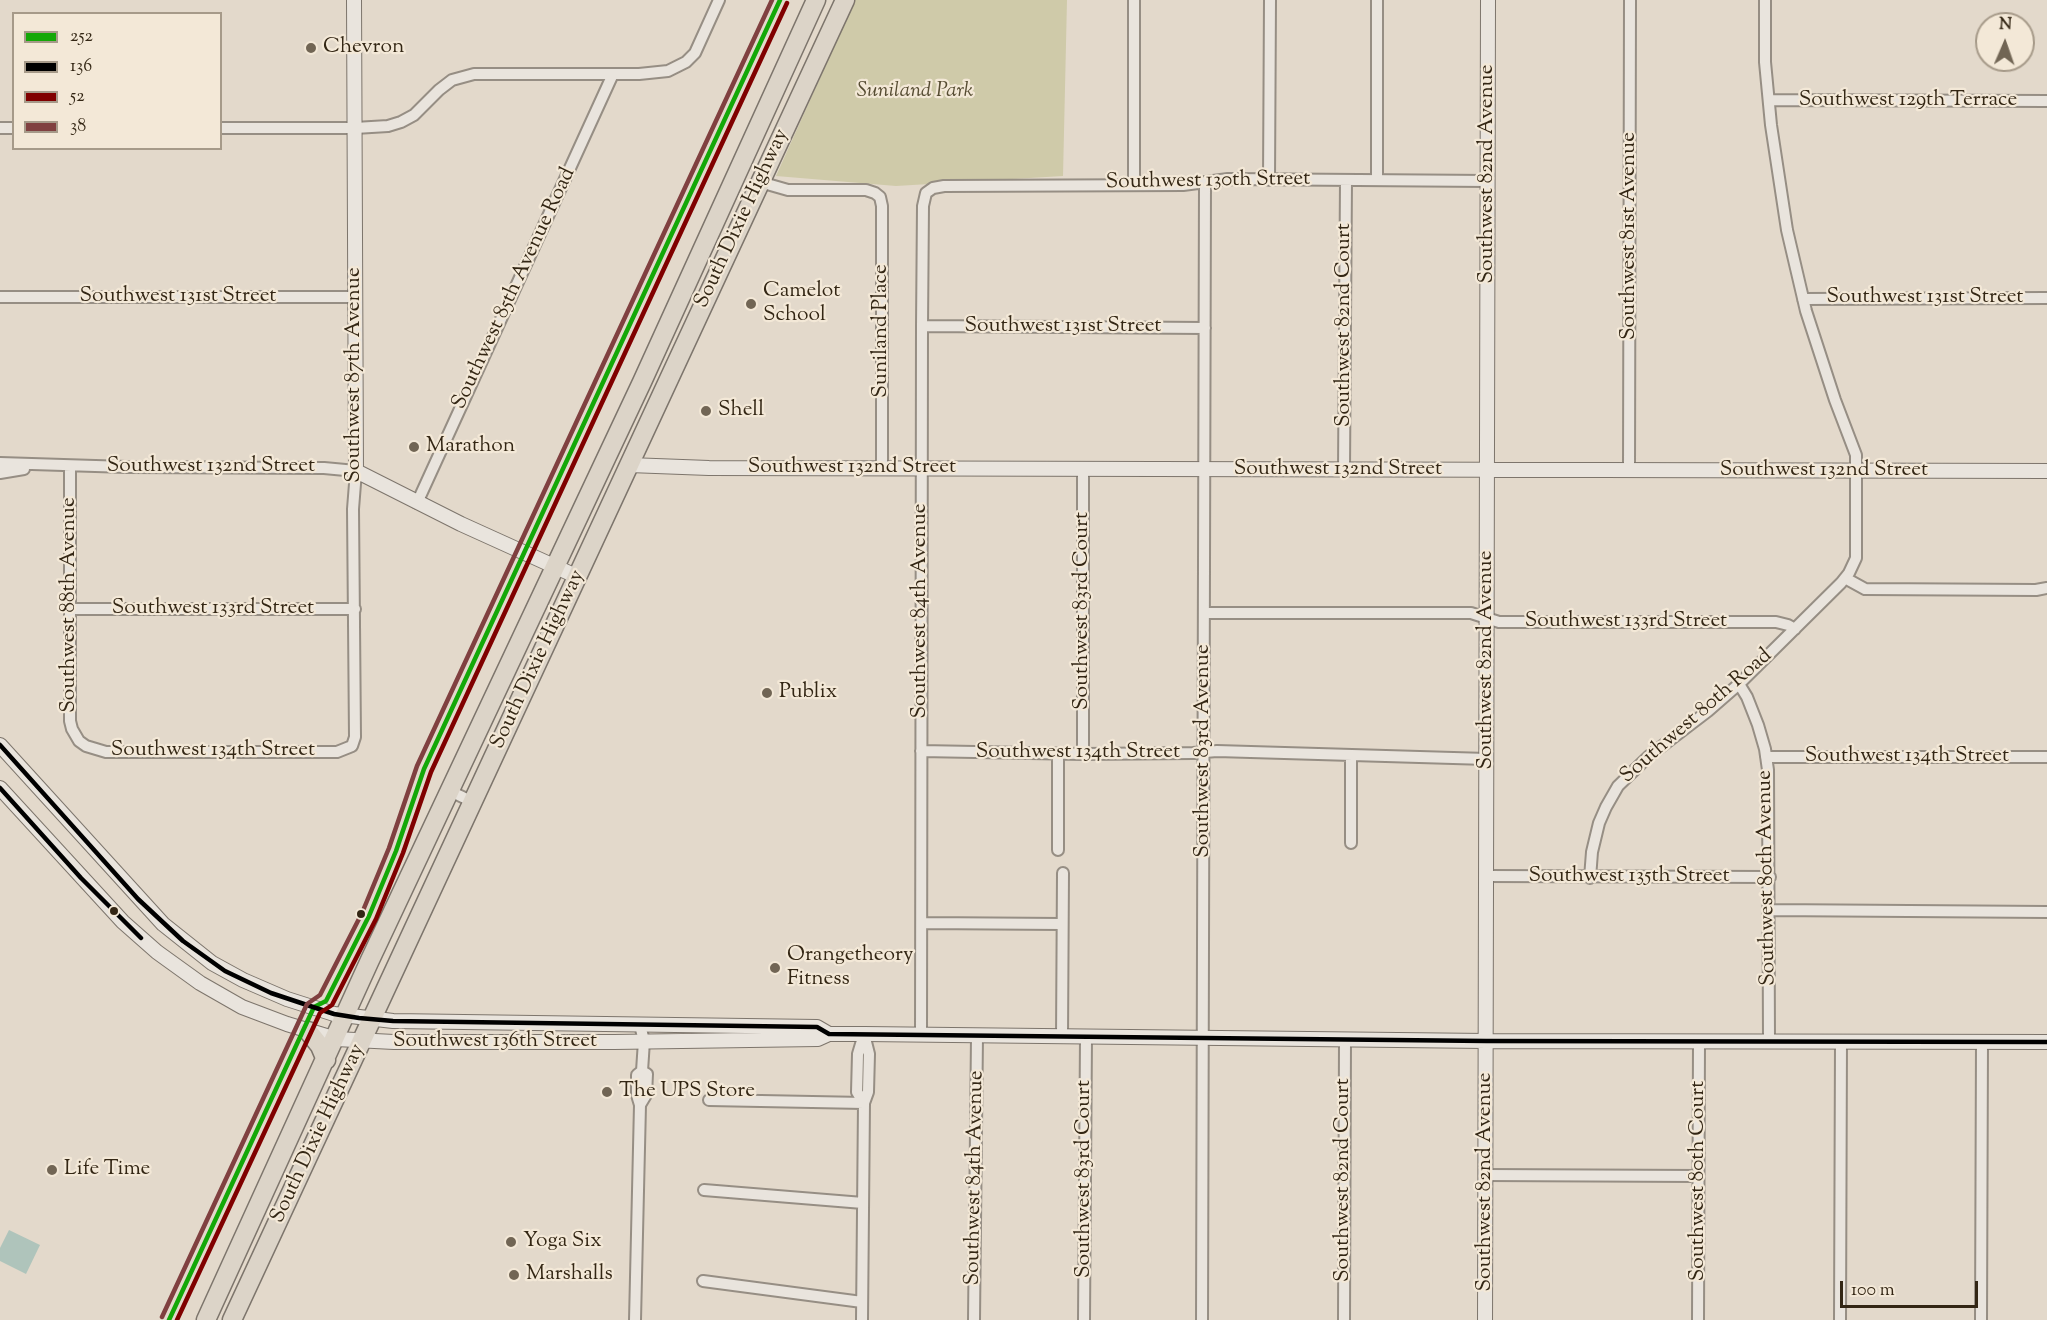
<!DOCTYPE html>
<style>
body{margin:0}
#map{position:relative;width:2047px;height:1320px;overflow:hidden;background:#e3d9cb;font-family:"Sorts Mill Goudy",serif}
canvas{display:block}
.legend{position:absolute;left:12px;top:12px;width:210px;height:138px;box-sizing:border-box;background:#f3e8d7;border:2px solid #a69a89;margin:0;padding:8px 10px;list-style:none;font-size:18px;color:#332614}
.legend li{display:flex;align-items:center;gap:12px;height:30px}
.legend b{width:30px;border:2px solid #a69a89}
.north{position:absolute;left:1975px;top:12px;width:60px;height:60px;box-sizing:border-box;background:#f3e8d7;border:2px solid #a69a89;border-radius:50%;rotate:2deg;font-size:16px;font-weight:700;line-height:24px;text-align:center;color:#332614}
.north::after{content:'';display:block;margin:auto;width:21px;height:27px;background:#716554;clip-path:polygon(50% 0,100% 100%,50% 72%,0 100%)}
.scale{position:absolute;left:1840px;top:1281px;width:138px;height:27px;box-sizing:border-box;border:3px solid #332614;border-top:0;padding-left:8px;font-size:18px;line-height:21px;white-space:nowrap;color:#332614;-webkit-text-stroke:4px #f3e8d7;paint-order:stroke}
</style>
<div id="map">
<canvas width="2047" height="1320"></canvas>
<ul class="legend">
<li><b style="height:8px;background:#14a808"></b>252</li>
<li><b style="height:8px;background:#000"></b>136</li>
<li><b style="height:8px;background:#800000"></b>52</li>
<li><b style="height:8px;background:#804040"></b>38</li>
</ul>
<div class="north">N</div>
<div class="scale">100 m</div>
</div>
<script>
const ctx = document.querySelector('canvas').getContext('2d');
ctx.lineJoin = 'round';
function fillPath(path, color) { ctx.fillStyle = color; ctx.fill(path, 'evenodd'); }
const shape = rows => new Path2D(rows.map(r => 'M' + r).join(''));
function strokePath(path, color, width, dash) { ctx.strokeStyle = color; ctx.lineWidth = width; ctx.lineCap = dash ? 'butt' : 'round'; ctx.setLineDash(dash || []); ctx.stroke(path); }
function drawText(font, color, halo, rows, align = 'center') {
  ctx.font = font + ' "Sorts Mill Goudy",serif'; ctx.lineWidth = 4.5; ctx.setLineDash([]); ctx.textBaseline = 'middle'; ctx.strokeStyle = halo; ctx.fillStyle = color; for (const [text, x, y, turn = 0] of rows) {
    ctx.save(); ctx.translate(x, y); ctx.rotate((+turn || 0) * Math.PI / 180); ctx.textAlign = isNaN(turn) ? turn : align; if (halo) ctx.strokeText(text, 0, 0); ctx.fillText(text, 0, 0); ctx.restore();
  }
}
const green = shape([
 [855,0,1067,0,1063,176,896,186,776,176]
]);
const water = shape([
 [9,1230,40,1245,26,1274,0,1261,0,1248]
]);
const street = shape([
 [1769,100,2047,101],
 [0,128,14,128],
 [220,128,355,128,388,126,401,122,414,115,439,90,452,80,474,74,639,74,668,71,686,62,695,53,719,0],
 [1269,180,1270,0],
 [1377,180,1377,0],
 [760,182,788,190,866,190,875,193,880,197,882,206,882,468],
 [1134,185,1134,0],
 [0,297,355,297],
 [1803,299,2047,298],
 [922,326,1205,328],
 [0,463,127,467,324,468,356,471,353,509,355,737,352,746,337,752,106,752,86,746,79,741,72,729,70,721,70,466],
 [1083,468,1083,754],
 [1344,470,1346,180],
 [1629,471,1630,0],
 [0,473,24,469],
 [417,503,613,74],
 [1845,578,1865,589,2036,590,2047,588],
 [71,609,355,609],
 [1204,613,1471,613,1499,622,1776,622,1788,625,1795,629],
 [1739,684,1747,697,1758,725,1765,749,1768,770,1769,1041],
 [921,751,1083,754,1193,753,1217,751,1487,759],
 [1351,756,1351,843],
 [1766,757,2047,757],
 [450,791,473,802],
 [1058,850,1058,754],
 [1487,876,1770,877],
 [1590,878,1592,852,1599,823,1606,807,1618,786,1649,756,1708,711,1739,684,1841,583,1849,573,1856,558,1856,455,1835,400,1806,311,1787,230,1771,125,1765,62,1765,0],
 [1770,910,2047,912],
 [922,923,1062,924],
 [864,1034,869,1054,868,1092,864,1103,857,1092,858,1054,864,1034],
 [921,1035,922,326,923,206,926,193,933,188,944,186,1183,185,1228,179,1488,181],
 [1062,1037,1063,873],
 [709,1100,864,1103,862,1320],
 [640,1105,646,1095,647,1074,642,1071],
 [1486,1175,1698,1176],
 [704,1190,863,1203],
 [703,1281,862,1302],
 [635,1320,640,1105,637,1095,637,1075,642,1071,644,1041,640,1025],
 [974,1320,977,1036],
 [1084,1320,1086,1037],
 [1202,1320,1205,182],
 [1344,1320,1345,1040],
 [1698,1320,1699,1041],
 [1840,1320,1841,1041],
 [1981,1320,1982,1042]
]);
const secondary = shape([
 [354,0,356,471,461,524,578,577],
 [629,465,709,468,2047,471],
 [0,745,163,924,212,963,243,980,287,999,334,1014,393,1021,817,1027,829,1034],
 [0,788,123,922,157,952,200,983,242,1007,287,1024,336,1039,394,1042,614,1042,818,1039,829,1034,864,1034,1486,1041,2047,1042],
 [1485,1320,1488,0]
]);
const highway = shape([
 [308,1031,320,1046,326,1060],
 [206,1320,370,960,642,382,816,0],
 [232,1320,845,0]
]);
const bus1 = shape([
 [169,1320,314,1007,326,1001,369,916,396,851,424,769,780,0]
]);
const bus2 = shape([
 [0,745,138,899,183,941,225,971,271,993,334,1014,359,1018,393,1021,817,1027,829,1034,1486,1041,2047,1042],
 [0,788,81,878,141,938]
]);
const bus3 = shape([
 [177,1320,320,1013,332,1005,376,919,403,853,431,772,787,3]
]);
const bus4 = shape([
 [162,1317,307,1004,320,995,362,913,389,848,417,766,772,0]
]);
const markers = [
 [311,48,6,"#716554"],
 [751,304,6,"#716554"],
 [706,411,6,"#716554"],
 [414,447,6,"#716554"],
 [767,693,6,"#716554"],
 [114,911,5,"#332614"],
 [361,914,5,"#332614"],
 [775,968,6,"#716554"],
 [607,1092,6,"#716554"],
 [52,1170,6,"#716554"],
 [511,1242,6,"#716554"],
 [514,1275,6,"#716554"]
];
const poiNames = [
 ["Chevron",323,48],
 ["Camelot",763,292],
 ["School",763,316],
 ["Shell",718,411],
 ["Marathon",426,447],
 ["Publix",779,693],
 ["Orangetheory",787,956],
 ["Fitness",787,980],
 ["The UPS Store",619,1092],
 ["Life Time",64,1170],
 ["Yoga Six",523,1242],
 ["Marshalls",526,1275]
];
const parkNames = [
 ["Suniland Park",915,92]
];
const streetNames = [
 ["Southwest 129th Terrace",1908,101],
 ["Southwest 82nd Avenue",1488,174,-90],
 ["Southwest 130th Street",1208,182,-1],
 ["South Dixie Highway",743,219,-65],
 ["Southwest 81st Avenue",1630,236,-90],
 ["Southwest 85th Avenue Road",515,289,-65],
 ["Southwest 131st Street",178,297],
 ["Southwest 131st Street",1925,298],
 ["Southwest 82nd Court",1345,325,-90],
 ["Southwest 131st Street",1063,327],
 ["Suniland Place",882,331,-90],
 ["Southwest 87th Avenue",355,375,-90],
 ["Southwest 132nd Street",211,467],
 ["Southwest 132nd Street",852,468],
 ["Southwest 132nd Street",1338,470],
 ["Southwest 132nd Street",1824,471],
 ["Southwest 88th Avenue",70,605,-90],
 ["Southwest 133rd Street",213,609],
 ["Southwest 84th Avenue",921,611,-90],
 ["Southwest 83rd Court",1083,611,-90],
 ["Southwest 133rd Street",1626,622],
 ["South Dixie Highway",539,660,-65],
 ["Southwest 82nd Avenue",1487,660,-90],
 ["Southwest 80th Road",1697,717,-41],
 ["Southwest 134th Street",213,751],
 ["Southwest 83rd Avenue",1204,751,-90],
 ["Southwest 134th Street",1078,753],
 ["Southwest 134th Street",1907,757],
 ["Southwest 135th Street",1629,877],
 ["Southwest 80th Avenue",1768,878,-91],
 ["Southwest 136th Street",495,1042],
 ["South Dixie Highway",319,1134,-65],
 ["Southwest 84th Avenue",976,1178,-89],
 ["Southwest 83rd Court",1085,1179,-90],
 ["Southwest 82nd Court",1344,1180,-90],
 ["Southwest 80th Court",1699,1181,-90],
 ["Southwest 82nd Avenue",1486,1182,-90]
];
fillPath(green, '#cfcaa9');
fillPath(water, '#afc4bb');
strokePath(street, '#968e84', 14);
strokePath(secondary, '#7d756c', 16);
strokePath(highway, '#7d756c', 21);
strokePath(street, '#e9e4dd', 10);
strokePath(secondary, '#e9e4dd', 14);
strokePath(highway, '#dcd4c8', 18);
strokePath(bus1, '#14a808', 4.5);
strokePath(bus2, '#000', 4.5);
strokePath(bus3, '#800000', 4.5);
strokePath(bus4, '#804040', 4.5);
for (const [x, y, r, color] of markers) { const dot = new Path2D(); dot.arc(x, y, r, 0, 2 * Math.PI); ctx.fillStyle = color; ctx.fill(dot); strokePath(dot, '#f3e8d7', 2); }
drawText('21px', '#332614', '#f3e8d7', poiNames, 'left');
drawText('italic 21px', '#564c32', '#f3e8d7', parkNames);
drawText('21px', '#332614', '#f3e8d7', streetNames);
</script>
